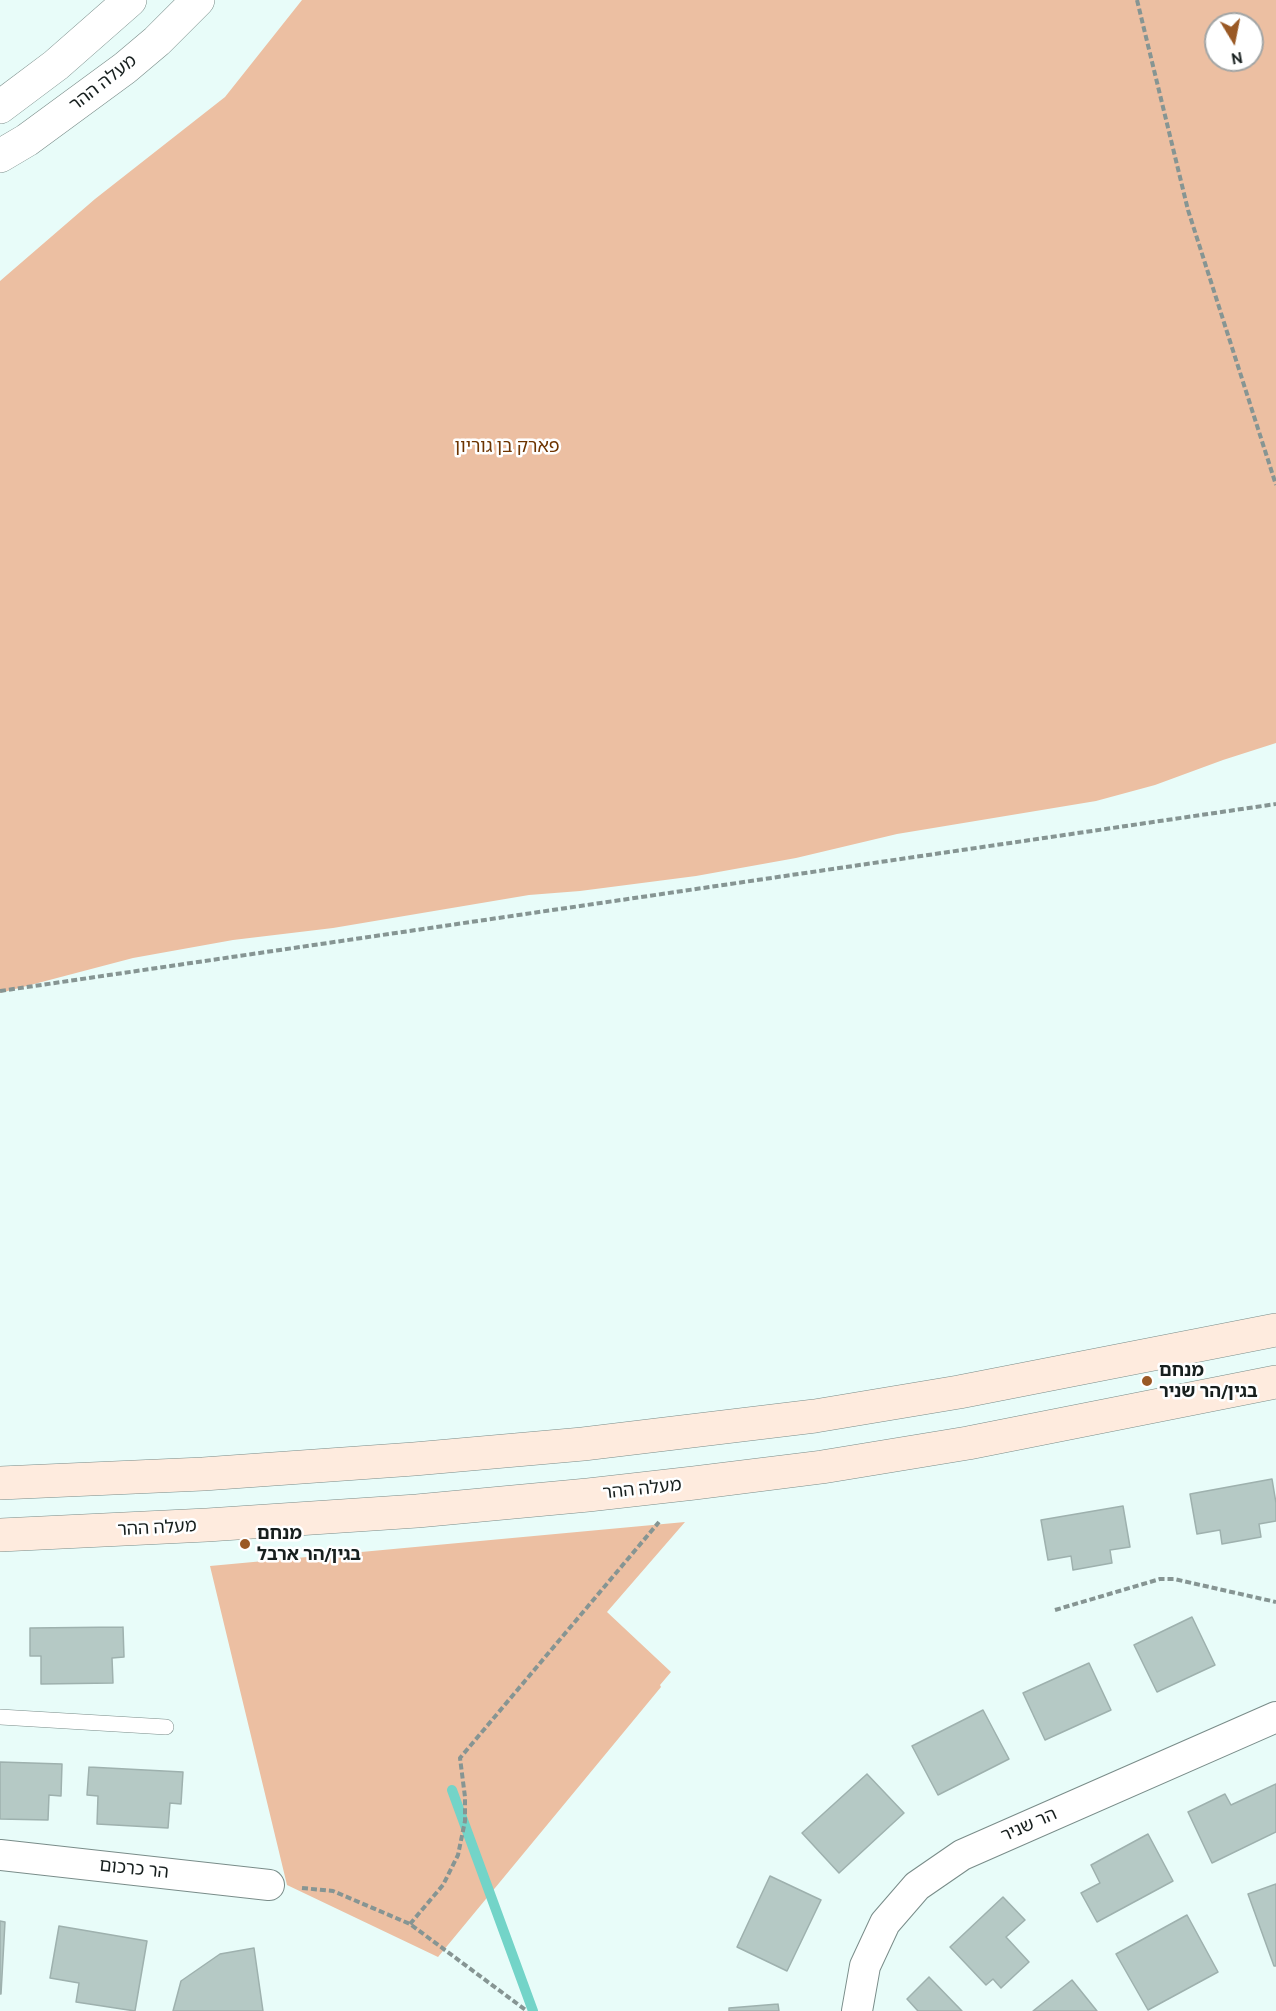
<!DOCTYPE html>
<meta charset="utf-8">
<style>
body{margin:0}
#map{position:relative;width:1276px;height:2011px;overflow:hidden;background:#e8fcf9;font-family:Cabin,sans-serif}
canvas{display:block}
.north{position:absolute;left:1204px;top:12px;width:60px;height:60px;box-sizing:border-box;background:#fff;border:2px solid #a2a5a5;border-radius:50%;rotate:170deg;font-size:16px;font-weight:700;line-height:24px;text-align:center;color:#171f1e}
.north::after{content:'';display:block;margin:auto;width:21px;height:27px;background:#9a5925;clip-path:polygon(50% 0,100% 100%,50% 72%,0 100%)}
</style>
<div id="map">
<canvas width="1276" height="2011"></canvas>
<div class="north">N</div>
</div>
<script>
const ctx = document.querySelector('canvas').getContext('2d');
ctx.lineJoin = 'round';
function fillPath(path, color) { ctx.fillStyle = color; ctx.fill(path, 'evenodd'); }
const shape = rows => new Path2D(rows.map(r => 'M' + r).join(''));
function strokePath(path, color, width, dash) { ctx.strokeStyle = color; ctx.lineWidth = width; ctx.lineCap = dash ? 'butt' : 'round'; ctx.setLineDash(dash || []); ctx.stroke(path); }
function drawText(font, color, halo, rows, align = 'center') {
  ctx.font = font + ' Cabin,"Noto Sans Hebrew",sans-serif'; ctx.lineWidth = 5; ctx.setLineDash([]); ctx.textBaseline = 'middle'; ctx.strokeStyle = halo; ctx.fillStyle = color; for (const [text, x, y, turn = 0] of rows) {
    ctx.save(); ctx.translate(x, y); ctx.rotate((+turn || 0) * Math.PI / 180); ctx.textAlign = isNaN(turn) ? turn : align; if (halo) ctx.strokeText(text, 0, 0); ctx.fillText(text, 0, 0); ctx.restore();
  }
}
const green = shape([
 [302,0,1276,0,1276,743,1223,760,1155,785,1096,801,897,834,796,858,696,876,580,891,529,895,333,928,233,940,133,958,0,993,0,281,95,199,225,97],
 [1216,24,1252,24,1252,60,1216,60],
 [685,1522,607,1612,671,1672,660,1685,661,1687,438,1957,287,1885,210,1566]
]);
const stream = shape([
 [452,1790,533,2011]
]);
const building = shape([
 [1272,1479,1276,1503,1276,1521,1259,1524,1261,1537,1222,1544,1220,1530,1197,1534,1190,1494,1272,1479],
 [1123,1506,1130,1547,1110,1550,1112,1563,1073,1570,1071,1556,1048,1560,1041,1520,1123,1506],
 [1192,1617,1215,1665,1157,1692,1134,1645,1192,1617],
 [123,1627,124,1657,112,1658,113,1683,41,1684,41,1656,30,1656,30,1628,123,1627],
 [1089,1663,1111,1710,1045,1740,1023,1693,1089,1663],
 [983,1710,1009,1759,938,1795,912,1746,983,1710],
 [0,1762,62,1764,61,1796,49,1795,48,1820,0,1819,0,1762],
 [89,1767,183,1772,181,1804,170,1803,168,1828,97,1824,98,1796,87,1795,89,1767],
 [867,1774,904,1813,839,1873,802,1833,867,1774],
 [1276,1784,1276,1832,1212,1863,1188,1812,1225,1794,1231,1805,1276,1784],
 [1148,1834,1173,1881,1097,1922,1081,1893,1100,1883,1091,1865,1148,1834],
 [770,1876,821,1900,787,1971,737,1947,770,1876],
 [1276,1884,1276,1966,1274,1966,1248,1894,1276,1884],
 [1003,1897,1025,1920,1006,1937,1029,1962,1001,1988,993,1979,986,1985,950,1947,1003,1897],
 [1187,1915,1218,1972,1148,2010,1116,1954,1187,1915],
 [0,1921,5,1922,1,1994,0,1994,0,1921],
 [59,1926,147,1941,135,2011,76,2002,79,1983,50,1978,59,1926],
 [254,1948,263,2011,173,2011,181,1981,220,1954,254,1948],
 [929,1977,962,2011,918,2011,907,1999,929,1977],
 [1072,1980,1097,2011,1033,2011,1072,1980],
 [778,2004,779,2011,729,2011,729,2008,778,2004]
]);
const path = shape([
 [1137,0,1188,210,1276,485],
 [0,991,1276,804],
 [1055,1610,1160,1579,1174,1579,1276,1602],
 [302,1888,333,1891,410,1924,527,2011],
 [410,1924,443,1885,458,1855,465,1821,465,1797,460,1758,659,1522]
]);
const service = shape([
 [0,1717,166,1727]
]);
const minor = shape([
 [0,1855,269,1885],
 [857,2011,865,1966,885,1923,917,1886,962,1855,1276,1717]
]);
const tertiary = shape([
 [0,107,56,65,130,0],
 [0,156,27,140,125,68,157,41,198,0]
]);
const secondary = shape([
 [0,1483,203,1474,414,1459,583,1444,815,1416,959,1392,1276,1330],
 [0,1535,207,1525,417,1511,588,1495,694,1483,822,1467,968,1443,1276,1382]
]);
const markers = [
 [1147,1381,6,"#9a5925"],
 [245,1544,6,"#9a5925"]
];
const streetNames = [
 ["מעלה ההר",103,83,-38],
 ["מעלה ההר",642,1489,-6],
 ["מעלה ההר",157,1528,-3],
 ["הר שניר",1029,1825,-24],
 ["הר כרכום",134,1869,6]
];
const parkNames = [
 ["פארק בן גוריון",507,447]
];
const poiNames = [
 ["מנחם",1159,1371],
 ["בגין/הר שניר",1159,1392],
 ["מנחם",257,1534],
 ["בגין/הר ארבל",257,1555]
];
fillPath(green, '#ecbfa2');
strokePath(stream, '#73d4c8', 10);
fillPath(building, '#b5c9c5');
strokePath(building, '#9eb1ae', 1.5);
strokePath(service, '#798c89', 16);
strokePath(minor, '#798c89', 32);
strokePath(tertiary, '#798c89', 34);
strokePath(secondary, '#798c89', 34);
strokePath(path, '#869593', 4, [6, 3]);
strokePath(service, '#fff', 15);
strokePath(minor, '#fff', 30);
strokePath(tertiary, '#fff', 33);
strokePath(secondary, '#feebde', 33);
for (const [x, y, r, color] of markers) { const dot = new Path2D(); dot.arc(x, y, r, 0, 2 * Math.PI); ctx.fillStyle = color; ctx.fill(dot); strokePath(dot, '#fff', 2); }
drawText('18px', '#171f1e', '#fff', streetNames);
drawText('18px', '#6d3400', '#fff', parkNames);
drawText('bold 18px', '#171f1e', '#fff', poiNames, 'left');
</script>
